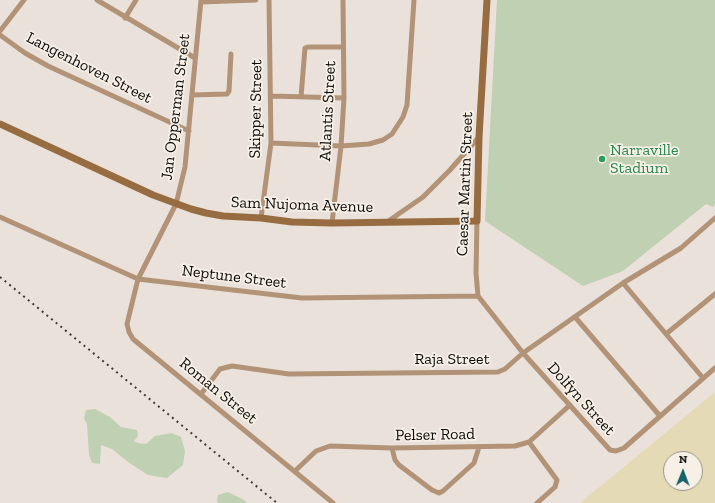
<!DOCTYPE html>
<style>
body{margin:0}
#map{position:relative;width:715px;height:503px;overflow:hidden;background:#eae2da;font-family:"Zilla Slab",serif}
canvas{display:block}
.north{position:absolute;left:663px;top:451px;width:40px;height:40px;box-sizing:border-box;background:#f7f0e7;border:1px solid #99948e;border-radius:50%;rotate:1deg;font-size:11px;font-weight:700;line-height:16px;text-align:center;color:#0d0b08}
.north::after{content:'';display:block;margin:auto;width:14px;height:18px;background:#17656b;clip-path:polygon(50% 0,100% 100%,50% 72%,0 100%)}
</style>
<div id="map">
<canvas width="715" height="503"></canvas>
<div class="north">N</div>
</div>
<script>
const ctx = document.querySelector('canvas').getContext('2d');
ctx.lineJoin = 'round';
function fillPath(path, color) { ctx.fillStyle = color; ctx.fill(path, 'evenodd'); }
const shape = rows => new Path2D(rows.map(r => 'M' + r).join(''));
function strokePath(path, color, width, dash) { ctx.strokeStyle = color; ctx.lineWidth = width; ctx.lineCap = dash ? 'butt' : 'round'; ctx.setLineDash(dash || []); ctx.stroke(path); }
function drawText(font, color, halo, rows, align = 'center') {
  ctx.font = font + ' "Zilla Slab",serif'; ctx.lineWidth = 3.5; ctx.setLineDash([]); ctx.textBaseline = 'middle'; ctx.strokeStyle = halo; ctx.fillStyle = color; for (const [text, x, y, turn = 0] of rows) {
    ctx.save(); ctx.translate(x, y); ctx.rotate((+turn || 0) * Math.PI / 180); ctx.textAlign = isNaN(turn) ? turn : align; if (halo) ctx.strokeText(text, 0, 0); ctx.fillText(text, 0, 0); ctx.restore();
  }
}
const green = shape([
 [497,0,715,0,715,204,713,207,706,204,623,271,583,286,485,221],
 [95,409,110,417,121,427,137,430,138,436,134,441,138,443,146,444,155,436,172,433,181,437,185,451,183,465,167,478,148,475,128,462,112,449,101,445,100,464,92,463,89,455,87,424,84,418,86,410],
 [228,492,244,500,247,503,218,503,217,501,218,495]
]);
const sand = shape([
 [715,392,715,503,580,503],
 [671,459,695,459,695,483,671,483]
]);
const street = shape([
 [97,0,195,58],
 [201,0,185,167,176,204,138,279,127,324,129,332,133,339,333,503],
 [201,2,256,0],
 [125,18,136,0],
 [0,31,24,0],
 [0,35,25,53,48,66,189,131],
 [192,95,227,94,229,91,231,54],
 [271,96,344,98],
 [301,97,305,48,308,47,343,47],
 [271,143,341,146,369,144,383,140,392,134,403,117,407,105,414,0],
 [0,217,138,279,302,298,478,296],
 [261,218,271,143,269,0],
 [477,221,476,273,478,296,523,353,610,450,616,451,624,448,715,368],
 [387,222,423,197,450,170,479,137],
 [332,223,341,146,344,98,343,0],
 [623,283,703,378],
 [575,317,660,416],
 [666,334,715,294],
 [201,394,220,369,232,366,289,374,498,372,505,369,523,353,623,283,681,248,715,218],
 [529,442,557,480,555,487,537,503],
 [392,448,395,460,399,465,432,490,439,493,443,491,474,463,479,447],
 [295,471,316,451,330,446,392,448,515,446,529,442,570,405]
]);
const secondary = shape([
 [0,124,153,195,191,209,206,213,223,216,261,218,292,222,332,223,477,221,479,137,487,0]
]);
const rail = shape([
 [0,277,277,503]
]);
const markers = [
 [602,159,4,"#2e9e5b"]
];
const streetNames = [
 ["Langenhoven Street",89,68,27],
 ["Jan Opperman Street",176,107,-83],
 ["Skipper Street",256,109,-89],
 ["Atlantis Street",328,111,-87],
 ["Caesar Martin Street",465,184,-88],
 ["Sam Nujoma Avenue",302,205,2],
 ["Neptune Street",234,277,7],
 ["Raja Street",452,359],
 ["Roman Street",218,391,39],
 ["Dolfyn Street",581,399,48],
 ["Pelser Road",435,435,-1]
];
const leisureNames = [
 ["Narraville",610,150],
 ["Stadium",610,168]
];
fillPath(green, '#c0d0b2');
fillPath(sand, '#e4dab5');
strokePath(street, '#b29377', 5);
strokePath(secondary, '#986c41', 7);
strokePath(rail, '#3e3a36', 2, [2, 4]);
for (const [x, y, r, color] of markers) { const dot = new Path2D(); dot.arc(x, y, r, 0, 2 * Math.PI); ctx.fillStyle = color; ctx.fill(dot); strokePath(dot, '#f7f0e7', 1.5); }
drawText('16px', '#0d0b08', '#f7f0e7', streetNames);
drawText('16px', '#27864d', '#f7f0e7', leisureNames, 'left');
</script>
